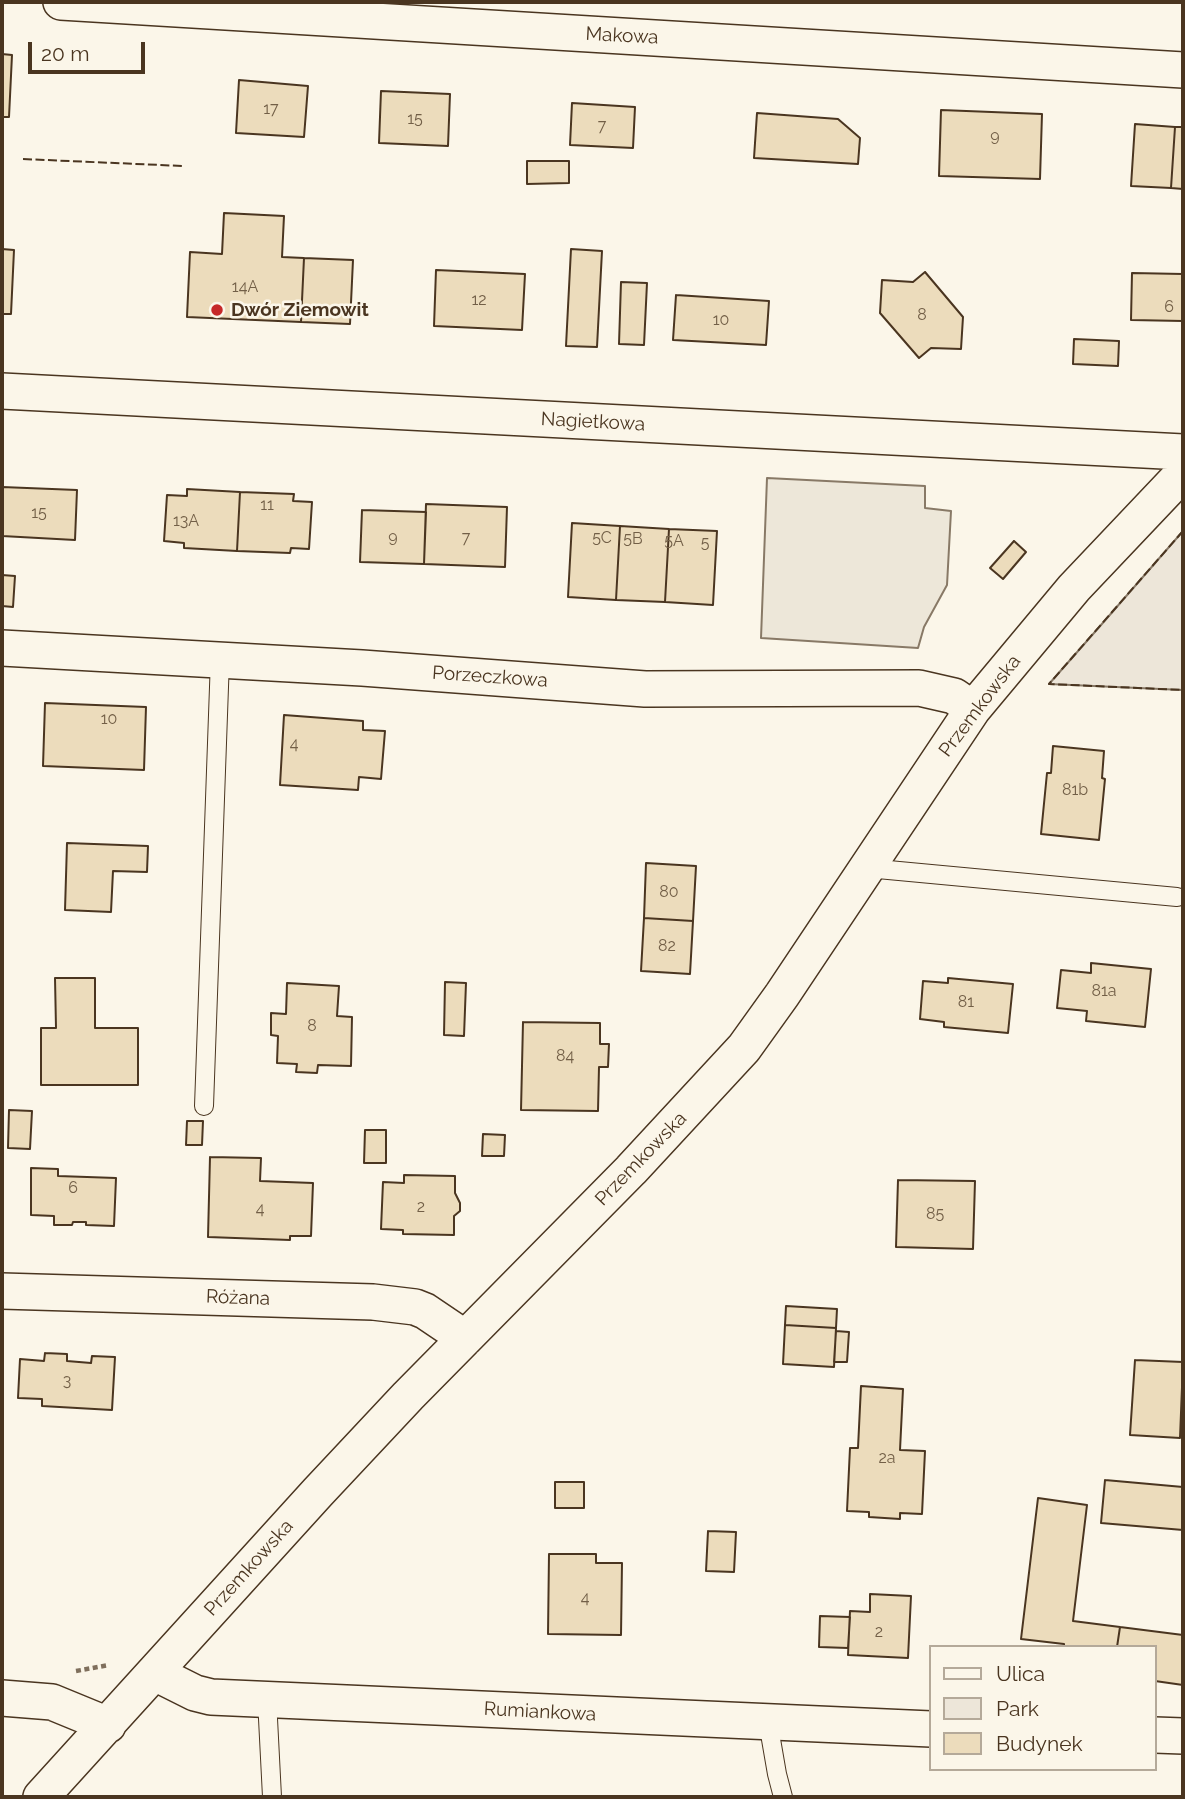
<!DOCTYPE html>
<meta charset="utf-8">
<style>
body{margin:0}
#map{position:relative;width:1185px;height:1799px;overflow:hidden;background:#fbf6e9;font-family:Raleway,sans-serif}
canvas{display:block}
.frame{position:absolute;inset:0;border:4px solid #4a3520;pointer-events:none}
.legend{position:absolute;left:929px;top:1645px;width:228px;height:126px;box-sizing:border-box;background:#fbf6e9;border:2px solid #b4a999;margin:0;padding:9px 12px;list-style:none;font-size:21px;color:#4a3520}
.legend li{display:flex;align-items:center;gap:14px;height:35px}
.legend b{width:35px;border:2px solid #b4a999}
.scale{position:absolute;left:28px;top:42px;width:117px;height:32px;box-sizing:border-box;border:4px solid #4a3520;border-top:0;padding-left:9px;font-size:21px;line-height:24px;white-space:nowrap;color:#4a3520;-webkit-text-stroke:5px #fbf6e9;paint-order:stroke}
</style>
<div id="map">
<canvas width="1185" height="1799"></canvas>
<div class="frame"></div>
<ul class="legend">
<li><b style="height:9px;background:#fbf6e9"></b>Ulica</li>
<li><b style="height:19px;background:#ede6d9"></b>Park</li>
<li><b style="height:19px;background:#ecdcbc"></b>Budynek</li>
</ul>
<div class="scale">20 m</div>
</div>
<script>
const ctx = document.querySelector('canvas').getContext('2d');
ctx.lineJoin = 'round';
function fillPath(path, color) { ctx.fillStyle = color; ctx.fill(path, 'evenodd'); }
const shape = rows => new Path2D(rows.map(r => 'M' + r).join(''));
function strokePath(path, color, width, dash) { ctx.strokeStyle = color; ctx.lineWidth = width; ctx.lineCap = dash ? 'butt' : 'round'; ctx.setLineDash(dash || []); ctx.stroke(path); }
function drawText(font, color, halo, rows, align = 'center') {
  ctx.font = font + ' Raleway,sans-serif'; ctx.lineWidth = 5; ctx.setLineDash([]); ctx.textBaseline = 'middle'; ctx.strokeStyle = halo; ctx.fillStyle = color; for (const [text, x, y, turn = 0] of rows) {
    ctx.save(); ctx.translate(x, y); ctx.rotate((+turn || 0) * Math.PI / 180); ctx.textAlign = isNaN(turn) ? turn : align; if (halo) ctx.strokeText(text, 0, 0); ctx.fillText(text, 0, 0); ctx.restore();
  }
}
const green = shape([
 [1183,531,1183,690,1049,684,1101,625,1183,531]
]);
const parking = shape([
 [767,478,925,486,925,508,951,511,947,585,924,627,918,648,761,638,767,478]
]);
const building = shape([
 [2,54,12,55,9,117,2,117,2,54],
 [239,80,308,86,304,137,236,133,239,80],
 [381,91,450,94,448,146,379,143,381,91],
 [572,103,635,107,633,148,570,145,572,103],
 [941,110,1042,114,1040,179,939,176,941,110],
 [757,113,838,119,860,138,858,164,754,158,757,113],
 [1135,124,1175,127,1171,188,1131,186,1135,124],
 [1175,127,1183,127,1183,189,1171,188,1175,127],
 [527,161,569,161,569,183,527,184,527,161],
 [224,213,284,216,282,257,304,258,301,322,187,317,190,252,222,254,224,213],
 [2,249,14,250,11,314,2,314,2,249],
 [571,249,602,251,597,347,566,346,571,249],
 [304,258,353,260,350,324,301,322,304,258],
 [436,270,525,274,522,330,434,326,436,270],
 [925,272,963,317,961,349,931,348,919,358,880,313,882,280,913,282,925,272],
 [1132,273,1183,274,1183,321,1131,320,1132,273],
 [621,282,647,283,644,345,619,344,621,282],
 [676,295,769,301,766,345,673,340,676,295],
 [1074,339,1119,341,1118,366,1073,364,1074,339],
 [2,487,77,490,75,540,2,536,2,487],
 [187,489,240,492,237,551,184,548,184,543,164,541,167,495,187,496,187,489],
 [240,492,294,494,293,501,312,502,309,549,291,548,290,553,237,551,240,492],
 [426,504,507,507,505,567,424,564,426,504],
 [362,510,426,512,424,564,360,562,362,510],
 [572,523,620,526,616,600,568,597,572,523],
 [620,526,669,529,665,602,616,600,620,526],
 [669,529,717,531,713,605,665,602,669,529],
 [1014,541,1026,552,1003,579,990,568,1014,541],
 [2,575,15,576,13,607,2,606,2,575],
 [45,703,146,707,144,770,43,766,45,703],
 [284,715,363,721,363,730,385,731,381,779,359,777,358,790,280,785,284,715],
 [1053,746,1104,751,1102,778,1105,779,1099,840,1041,834,1047,773,1051,773,1053,746],
 [67,843,148,846,147,872,113,871,111,912,65,910,67,843],
 [646,863,696,866,693,921,644,918,646,863],
 [644,918,693,921,690,974,641,971,644,918],
 [1091,963,1151,969,1145,1027,1086,1021,1087,1011,1057,1008,1061,970,1091,973,1091,963],
 [55,978,95,978,95,1028,138,1028,138,1085,41,1085,41,1028,56,1028,55,978],
 [948,978,1013,984,1008,1033,944,1027,944,1022,920,1019,923,981,948,983,948,978],
 [445,982,466,983,464,1036,444,1035,445,982],
 [287,983,339,986,337,1016,352,1017,351,1066,318,1065,317,1073,296,1072,297,1064,277,1063,278,1036,271,1035,271,1013,286,1014,287,983],
 [523,1022,600,1023,600,1044,609,1044,608,1067,599,1067,598,1111,521,1110,523,1022],
 [9,1110,32,1111,30,1149,8,1148,9,1110],
 [187,1121,203,1121,202,1145,186,1145,187,1121],
 [365,1130,386,1130,386,1163,364,1163,365,1130],
 [483,1134,505,1135,504,1156,482,1156,483,1134],
 [210,1157,261,1158,260,1181,313,1183,311,1236,290,1236,290,1240,208,1237,210,1157],
 [31,1168,58,1169,58,1176,116,1178,114,1226,86,1225,86,1222,73,1222,72,1225,54,1225,54,1216,31,1215,31,1168],
 [404,1175,455,1176,455,1193,460,1203,460,1211,454,1216,454,1235,403,1234,403,1230,381,1229,383,1182,404,1183,404,1175],
 [898,1180,975,1181,973,1249,896,1247,898,1180],
 [786,1306,837,1309,836,1328,785,1325,786,1306],
 [785,1325,836,1328,834,1367,783,1364,785,1325],
 [836,1331,849,1332,847,1362,834,1362,836,1331],
 [45,1353,67,1354,67,1361,91,1363,92,1356,115,1357,112,1410,42,1406,42,1399,18,1398,20,1359,44,1361,45,1353],
 [1135,1360,1183,1362,1180,1438,1130,1435,1135,1360],
 [861,1386,903,1389,900,1450,925,1451,922,1514,900,1513,900,1519,869,1517,869,1512,847,1511,850,1448,858,1448,861,1386],
 [1105,1480,1183,1487,1183,1530,1101,1523,1105,1480],
 [555,1482,584,1482,584,1508,555,1508,555,1482],
 [1038,1498,1087,1505,1073,1621,1120,1627,1117,1647,1064,1647,1064,1644,1021,1639,1038,1498],
 [708,1531,736,1532,734,1572,706,1571,708,1531],
 [549,1554,596,1554,596,1563,622,1563,621,1635,548,1634,549,1554],
 [870,1594,911,1596,908,1658,848,1655,850,1611,870,1612,870,1594],
 [820,1616,850,1617,848,1648,819,1647,820,1616],
 [1120,1627,1183,1635,1183,1685,1155,1681,1155,1647,1117,1647,1120,1627]
]);
const path = shape([
 [76,1671,109,1665]
]);
const lane = shape([
 [867,868,1177,897],
 [204,1106,220,659],
 [267,1699,272,1797],
 [768,1722,777,1774,783,1797]
]);
const street = shape([
 [61,2,1183,70],
 [2,391,1183,452],
 [2,648,362,668,645,689,919,688,954,696,973,709],
 [2,1291,373,1302,415,1307,425,1311,465,1338],
 [155,1673,195,1693,211,1697,931,1729],
 [2,1698,52,1702,108,1725],
 [1155,1735,1183,1736],
 [41,1797,318,1492,408,1396,631,1170,744,1048,782,995,973,709,1074,588,1183,473]
]);
const fence = shape([
 [23,159,183,166],
 [1183,531,1049,684,1183,690]
]);
const markers = [
 [217,310,7,"#c62828"]
];
const numberNames = [
 ["17",271,109],
 ["15",415,119],
 ["7",602,126],
 ["9",995,136],
 ["14A",245,287],
 ["12",479,300],
 ["6",1169,307],
 ["8",922,315],
 ["10",721,320],
 ["11",267,505],
 ["15",39,513],
 ["13A",186,521],
 ["9",393,537],
 ["7",466,538],
 ["5C",602,538],
 ["5B",633,539],
 ["5A",674,541],
 ["5",705,543],
 ["10",109,719],
 ["4",294,744],
 ["81b",1075,790],
 ["80",669,892],
 ["82",667,946],
 ["81a",1104,991],
 ["81",966,1002],
 ["8",312,1026],
 ["84",565,1056],
 ["6",73,1188],
 ["2",421,1207],
 ["4",260,1209],
 ["85",935,1214],
 ["3",67,1381],
 ["2a",887,1458],
 ["4",585,1598],
 ["2",879,1632]
];
const streetNames = [
 ["Makowa",622,36,3],
 ["Nagietkowa",593,422,3],
 ["Porzeczkowa",490,677,4],
 ["Przemkowska",980,706,-53],
 ["Przemkowska",641,1159,-46],
 ["Różana",238,1298,2],
 ["Przemkowska",249,1568,-48],
 ["Rumiankowa",540,1712,3]
];
const poiNames = [
 ["Dwór Ziemowit",231,310]
];
fillPath(green, '#ede6d9');
strokePath(green, '#887966', 2);
fillPath(parking, '#ede7d9');
strokePath(parking, '#887966', 2);
fillPath(building, '#ecdcbc');
strokePath(building, '#4a3520', 2);
strokePath(lane, '#4a3520', 20);
strokePath(street, '#4a3520', 38);
strokePath(path, '#7f6f5c', 4.5, [5, 3.5]);
strokePath(lane, '#fbf6e9', 18);
strokePath(street, '#fbf6e9', 35);
strokePath(fence, '#4a3520', 2, [9, 3.5]);
for (const [x, y, r, color] of markers) { const dot = new Path2D(); dot.arc(x, y, r, 0, 2 * Math.PI); ctx.fillStyle = color; ctx.fill(dot); strokePath(dot, '#fbf6e9', 2.5); }
drawText('16px', '#725f47', null, numberNames);
drawText('19px', '#4a3520', '#fbf6e9', streetNames);
drawText('bold 19px', '#4a3520', '#fbf6e9', poiNames, 'left');
</script>
